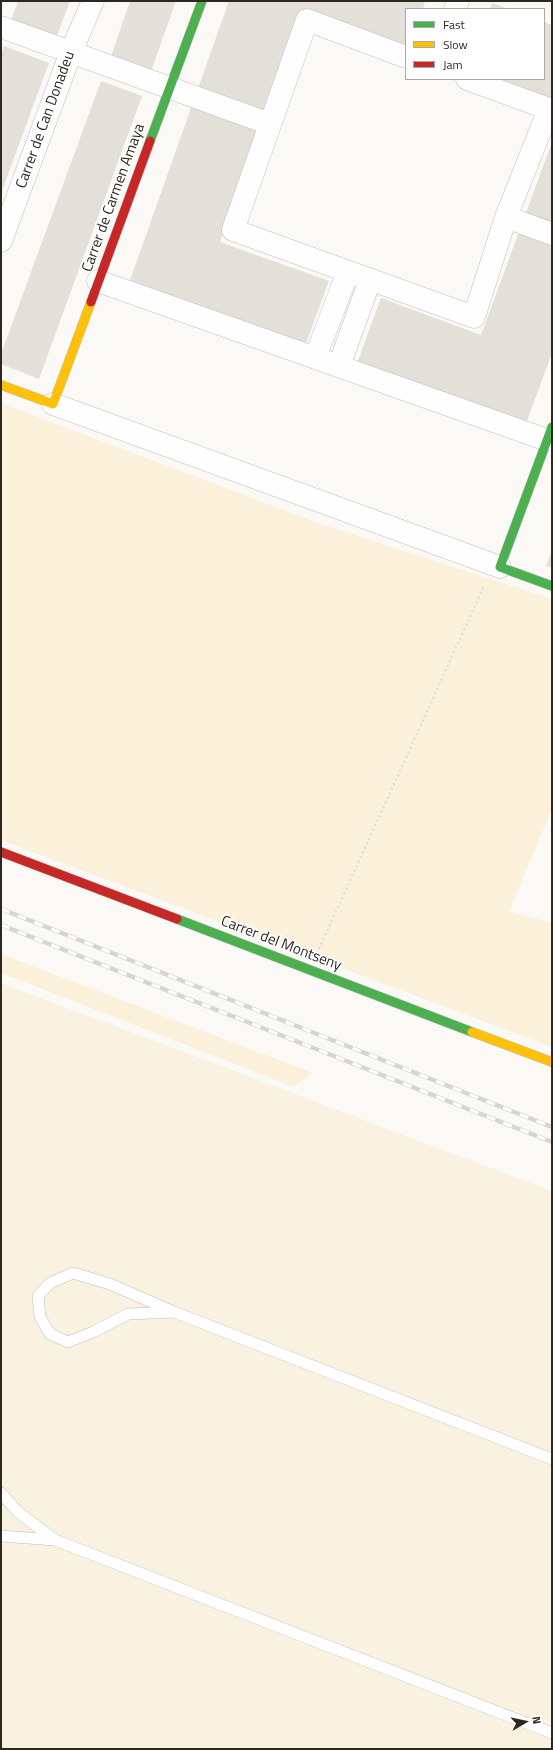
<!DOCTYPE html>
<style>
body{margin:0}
#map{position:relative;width:553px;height:1750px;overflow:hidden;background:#fbf9f5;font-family:"Titillium Web",sans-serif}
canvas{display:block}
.frame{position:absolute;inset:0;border:2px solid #2c2820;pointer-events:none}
.legend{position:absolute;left:405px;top:8px;width:140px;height:72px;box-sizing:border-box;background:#fff;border:1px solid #aba9a6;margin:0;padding:5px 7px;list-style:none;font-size:12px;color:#2c2820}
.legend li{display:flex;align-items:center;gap:8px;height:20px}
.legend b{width:20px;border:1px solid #aba9a6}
.north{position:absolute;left:505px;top:1702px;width:40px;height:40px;-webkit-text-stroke:3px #fff;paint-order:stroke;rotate:81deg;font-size:11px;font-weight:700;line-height:16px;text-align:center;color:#2c2820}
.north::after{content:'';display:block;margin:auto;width:14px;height:18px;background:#2c2820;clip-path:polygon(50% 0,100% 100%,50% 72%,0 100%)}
</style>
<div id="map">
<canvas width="553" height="1750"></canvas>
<div class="frame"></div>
<ul class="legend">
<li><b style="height:5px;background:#4caf50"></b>Fast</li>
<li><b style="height:5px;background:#ffc107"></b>Slow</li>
<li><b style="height:5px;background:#c62828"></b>Jam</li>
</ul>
<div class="north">N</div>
</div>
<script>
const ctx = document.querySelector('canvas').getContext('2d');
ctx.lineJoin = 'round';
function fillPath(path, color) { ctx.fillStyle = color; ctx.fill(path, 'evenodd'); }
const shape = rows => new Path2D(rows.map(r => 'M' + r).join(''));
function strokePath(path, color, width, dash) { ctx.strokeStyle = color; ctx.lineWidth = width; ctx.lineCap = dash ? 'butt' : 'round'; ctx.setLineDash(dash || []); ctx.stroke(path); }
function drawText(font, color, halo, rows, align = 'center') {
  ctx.font = font + ' "Titillium Web",sans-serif'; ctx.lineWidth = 3.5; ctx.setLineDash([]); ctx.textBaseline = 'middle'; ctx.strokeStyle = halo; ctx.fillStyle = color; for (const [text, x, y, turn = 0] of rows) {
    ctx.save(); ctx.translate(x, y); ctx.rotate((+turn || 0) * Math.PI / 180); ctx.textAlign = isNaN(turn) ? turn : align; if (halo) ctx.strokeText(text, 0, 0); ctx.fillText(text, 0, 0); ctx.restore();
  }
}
const built = shape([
 [1,983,552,1191,552,1749,1,1749]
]);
const green = shape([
 [1,403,318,523,552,599,552,809,509,911,552,923,552,1047,1,840],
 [1,954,313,1073,294,1087,1,973]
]);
const building = shape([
 [18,1,70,1,56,38,11,21],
 [130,1,176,1,150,74,110,60],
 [229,1,425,1,423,9,406,9,406,52,301,15,220,242,329,281,305,346,129,283],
 [492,3,508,9,490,9],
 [544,22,552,25,552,105,483,79,544,79],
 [4,46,49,63,1,193,1,55],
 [101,81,142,96,39,379,1,364,1,354],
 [552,142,552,353,524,429,356,366,381,298,481,335],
 [552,550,552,568,546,566]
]);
const path = shape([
 [319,949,484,586]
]);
const lane = shape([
 [174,1312,128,1314,93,1332,68,1342,50,1334,40,1317,38,1296,50,1283,73,1273,110,1284,174,1312,552,1459],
 [1,1493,18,1512,55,1540,552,1733],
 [1,1536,55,1540]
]);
const street = shape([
 [455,9,458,1],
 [1,27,270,124],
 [406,57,307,20,233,230,474,317,506,217,549,109,467,79],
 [506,217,552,234],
 [1,241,71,52,93,1],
 [98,281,547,440],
 [315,358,348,272],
 [339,366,370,280],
 [53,404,500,567]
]);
const fast = shape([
 [150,141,202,1],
 [552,427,500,567,552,586],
 [177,919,472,1032]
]);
const slow = shape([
 [1,385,53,404,91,302],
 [472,1032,552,1062]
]);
const jam = shape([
 [91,302,150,141],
 [1,852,177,919]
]);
const rail = shape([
 [1,909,552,1127],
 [1,925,552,1142]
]);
const streetNames = [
 ["Carrer de Can Donadeu",46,120,-70],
 ["Carrer de Carmen Amaya",114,198,-70],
 ["Carrer del Montseny",281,944,21]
];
fillPath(built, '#faf2e1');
fillPath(green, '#fbf1db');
fillPath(building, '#e3e0da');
strokePath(lane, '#c1beb8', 12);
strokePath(street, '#c1beb8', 23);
strokePath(fast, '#c1beb8', 10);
strokePath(slow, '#c1beb8', 10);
strokePath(jam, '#c1beb8', 10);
strokePath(path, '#dddddc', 2.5, [2, 3]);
strokePath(lane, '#fefefe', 11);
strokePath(street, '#fefefe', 22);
strokePath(fast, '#4caf50', 9);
strokePath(slow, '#ffc107', 9);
strokePath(jam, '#c62828', 9);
strokePath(rail, '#d6d5d4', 4.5);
strokePath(rail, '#fff', 3, [9]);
drawText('15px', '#2c2820', '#fff', streetNames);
</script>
